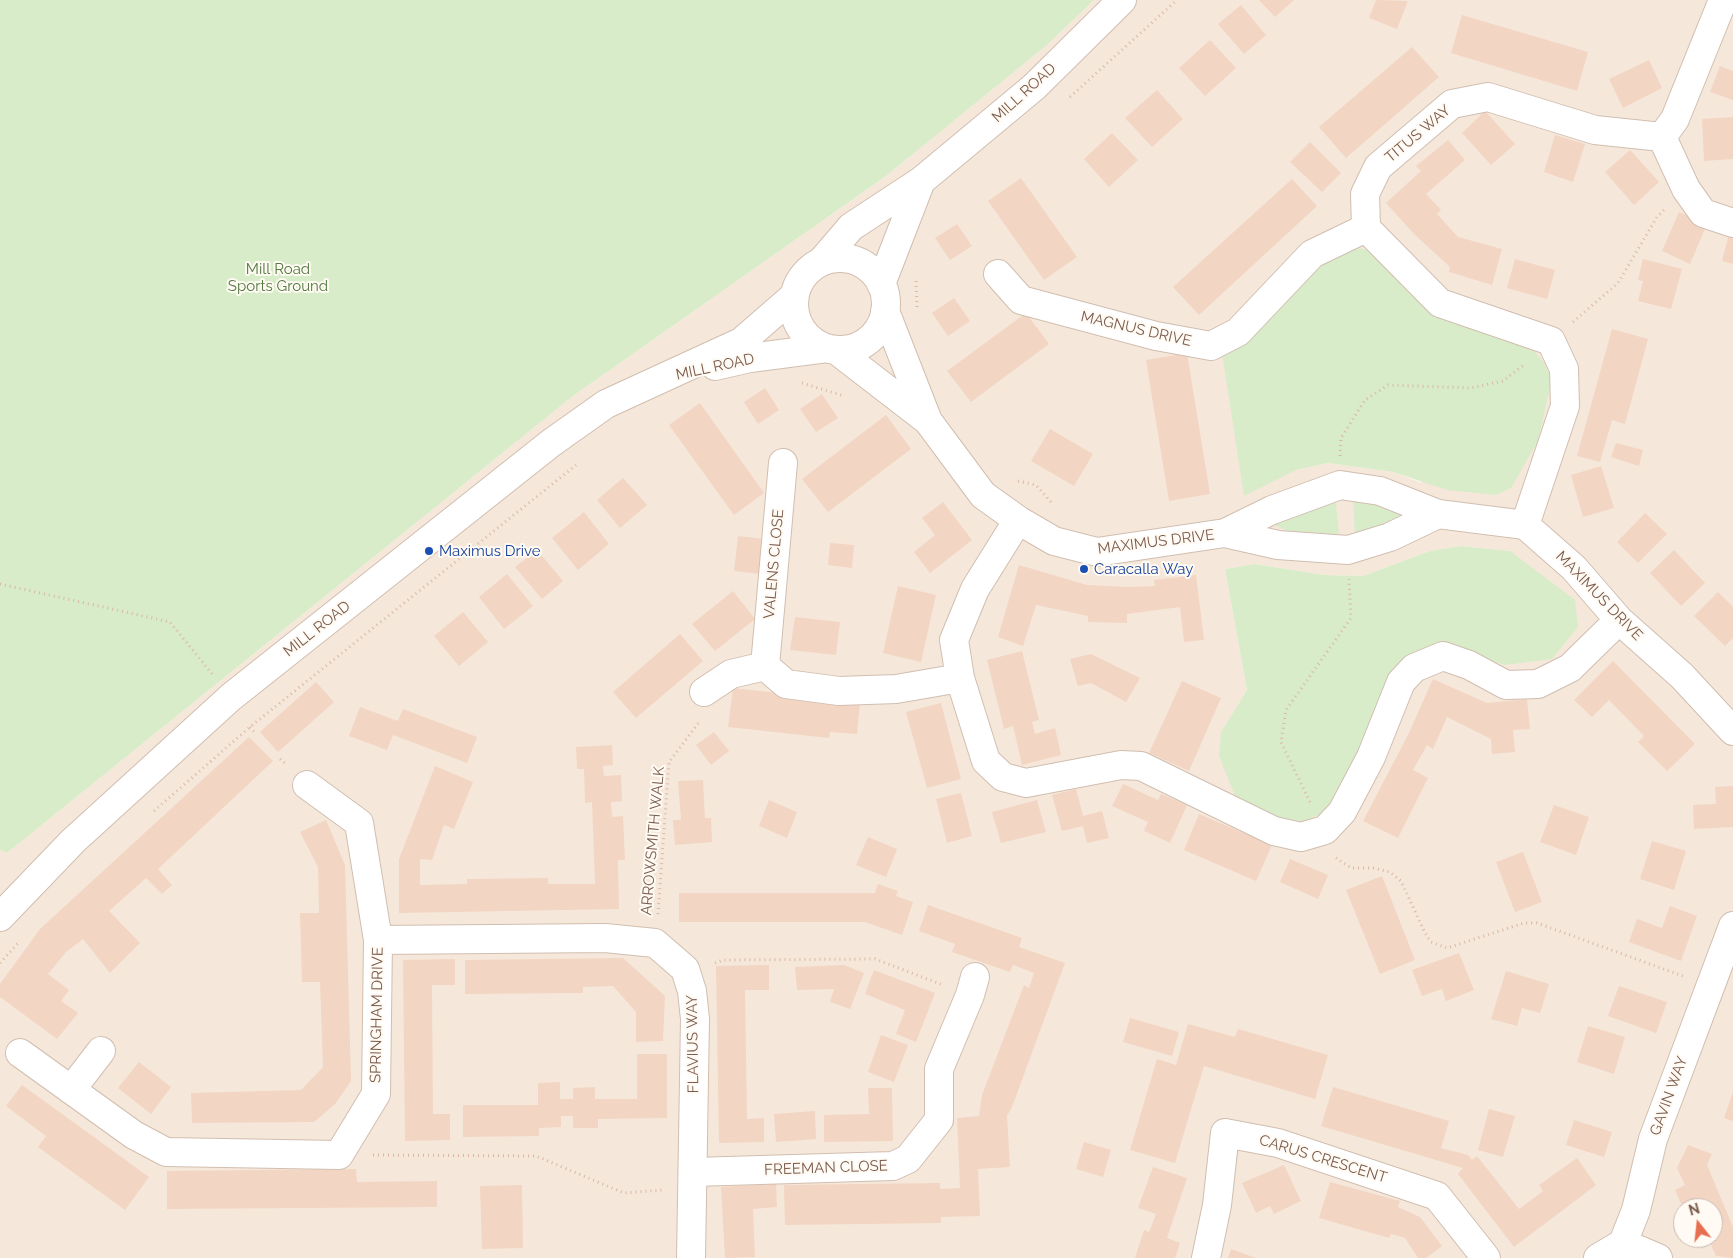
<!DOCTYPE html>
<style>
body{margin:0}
#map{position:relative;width:1733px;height:1258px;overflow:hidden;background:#fdf6ec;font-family:Raleway,sans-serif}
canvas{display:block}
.north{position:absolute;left:1673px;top:1198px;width:50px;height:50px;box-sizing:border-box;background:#fffaf3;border:1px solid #cabbb1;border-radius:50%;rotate:344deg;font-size:14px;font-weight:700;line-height:20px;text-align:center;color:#7a5c4d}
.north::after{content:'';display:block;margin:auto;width:18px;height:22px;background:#e76f51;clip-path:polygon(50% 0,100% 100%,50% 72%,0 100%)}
</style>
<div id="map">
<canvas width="1733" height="1258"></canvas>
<div class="north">N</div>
</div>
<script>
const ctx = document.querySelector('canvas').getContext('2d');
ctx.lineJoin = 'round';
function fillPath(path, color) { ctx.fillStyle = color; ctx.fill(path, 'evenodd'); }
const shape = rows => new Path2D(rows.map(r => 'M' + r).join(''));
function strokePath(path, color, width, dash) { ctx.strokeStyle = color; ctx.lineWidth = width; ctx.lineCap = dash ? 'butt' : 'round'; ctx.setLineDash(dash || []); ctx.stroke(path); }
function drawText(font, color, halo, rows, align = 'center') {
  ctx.font = font + ' Raleway,sans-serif'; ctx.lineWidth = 4; ctx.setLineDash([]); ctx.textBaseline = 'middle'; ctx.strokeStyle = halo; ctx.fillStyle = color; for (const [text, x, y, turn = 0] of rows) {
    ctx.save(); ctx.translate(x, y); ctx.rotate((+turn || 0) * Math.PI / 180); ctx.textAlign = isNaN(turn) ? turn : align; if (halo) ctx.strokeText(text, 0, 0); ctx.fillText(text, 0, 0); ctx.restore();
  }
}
const residential = shape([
 [1094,0,1733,0,1733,1258,0,1258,0,850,7,853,573,396,886,176,1047,45],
 [1355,248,1368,251,1385,266,1422,483,1393,472,1328,463,1296,470,1279,308,1320,266],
 [1461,546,1510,551,1221,732,1247,690,1225,569,1254,564,1325,575,1363,576,1430,551],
 [1683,1208,1713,1208,1713,1238,1683,1238]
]);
const green = shape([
 [0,0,1094,0,1047,45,886,176,573,396,7,853,0,850],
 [1355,248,1368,250,1385,266,1530,346,1544,363,1552,379,1538,441,1511,488,1496,495,1447,490,1393,472,1328,463,1296,470,1244,496,1222,353,1279,308,1320,266],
 [1353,497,1414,515,1355,537],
 [1328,502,1336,502,1339,536,1289,532,1271,523],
 [1461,546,1510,551,1575,600,1578,627,1552,659,1505,665,1444,645,1326,812,1304,821,1274,818,1235,796,1219,756,1221,732,1247,690,1225,569,1254,564,1325,575,1363,576,1430,551]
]);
const building = shape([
 [1259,0,1294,0,1275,17],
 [1376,0,1408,1,1397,29,1369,18],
 [1241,5,1266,35,1244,54,1218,24],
 [1462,15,1588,52,1577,91,1451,53],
 [1210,40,1236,68,1205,96,1179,68],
 [1412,47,1439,77,1346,158,1319,127],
 [1649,60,1662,88,1623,108,1609,79],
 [1720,66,1733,71,1733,100,1710,92],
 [1157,90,1183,119,1152,147,1125,118],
 [1485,111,1515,144,1491,165,1462,133],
 [1733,117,1733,159,1704,161,1702,119],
 [1112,133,1138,160,1109,187,1084,159],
 [1555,135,1585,144,1573,182,1544,172],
 [1448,140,1465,160,1426,194,1441,210,1437,214,1458,237,1502,249,1492,285,1449,272,1450,267,1414,234,1386,203,1421,171,1416,166],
 [1310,142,1341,173,1322,192,1290,162],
 [1630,150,1659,182,1634,205,1605,172],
 [1021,178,1077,257,1044,280,988,201],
 [1292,179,1317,206,1199,315,1173,287],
 [1679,212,1707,224,1690,264,1662,251],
 [957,224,972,246,950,260,935,238],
 [1729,234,1733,236,1733,264,1722,261],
 [1515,259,1555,270,1547,299,1507,288],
 [1643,259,1682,269,1671,309,1638,301,1643,281,1638,280],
 [954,298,970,321,948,336,932,313],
 [1026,313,1049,344,971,402,947,371],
 [1612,329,1648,339,1625,424,1612,420,1600,462,1577,456],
 [1187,353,1210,494,1169,501,1146,360],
 [765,388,779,410,758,424,744,402],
 [822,394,838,418,816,432,800,409],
 [700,403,764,493,734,515,669,425],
 [886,415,911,449,828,512,802,479],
 [1050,429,1093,454,1074,486,1031,461],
 [1616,443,1643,450,1639,466,1611,457],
 [1601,466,1614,508,1583,517,1571,475],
 [623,478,647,505,620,528,597,500],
 [943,502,972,540,930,573,914,552,935,535,922,518],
 [584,512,609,544,578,570,552,538],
 [1645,513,1667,534,1638,563,1617,542],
 [738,536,764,539,761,574,734,571],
 [830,543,854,545,852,568,828,565],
 [537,550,563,581,542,599,515,567],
 [1674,550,1705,583,1681,606,1650,573],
 [1019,565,1087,585,1127,587,1155,586,1154,580,1196,575,1204,640,1184,642,1180,607,1127,614,1127,623,1088,622,1088,616,1036,605,1023,646,998,637],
 [507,574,533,606,504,629,479,597],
 [898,586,936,595,921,662,883,653],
 [733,591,755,619,715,651,692,624],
 [1718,592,1733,607,1733,638,1725,646,1694,616],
 [463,612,488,642,459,666,434,636],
 [795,617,840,622,836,655,790,650],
 [680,634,703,661,636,718,613,692],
 [1022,651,1039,720,1032,722,1035,734,1055,728,1061,755,1022,765,1013,726,1004,729,987,660],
 [1091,654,1140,678,1126,702,1091,683,1078,686,1070,659],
 [1613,661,1695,744,1667,771,1638,742,1644,736,1609,700,1592,717,1574,700],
 [1433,679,1487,703,1527,699,1530,729,1513,730,1515,752,1492,754,1491,739,1447,717,1433,749,1427,745,1413,770,1428,778,1398,838,1363,821,1408,735],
 [1182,681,1221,698,1189,771,1149,753],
 [316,682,334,702,278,752,260,732],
 [733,688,860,702,857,734,830,732,829,738,728,727],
 [941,703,961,779,927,788,906,712],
 [360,707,398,721,403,709,477,737,467,763,393,735,387,750,349,736],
 [714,732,729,751,711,765,696,745],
 [249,737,273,761,158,869,172,885,162,894,146,878,109,911,140,943,110,973,83,939,66,952,48,974,69,990,61,1001,78,1013,57,1039,0,997,0,984,40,929],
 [612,745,613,765,603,766,604,776,621,775,622,801,611,802,612,817,623,816,625,860,618,860,619,909,399,913,399,859,435,766,473,782,454,829,444,825,432,860,420,859,420,885,467,884,467,879,548,878,548,884,595,884,592,802,585,803,584,769,577,769,576,747],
 [703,780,705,818,711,818,712,842,675,845,673,820,681,820,678,781],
 [1123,784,1158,800,1161,794,1187,805,1170,843,1144,831,1148,822,1112,806],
 [1733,786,1733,827,1694,829,1693,805,1716,804,1715,787],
 [1076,789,1083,816,1102,811,1109,838,1087,843,1083,826,1062,831,1052,795],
 [961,793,972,836,947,843,936,799],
 [769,800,797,812,787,838,759,826],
 [1037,800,1046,832,1001,843,992,812],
 [1554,805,1589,817,1576,855,1540,842],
 [1199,814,1272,845,1256,881,1184,850],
 [326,820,345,865,351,1081,335,1104,314,1122,192,1123,191,1093,301,1090,323,1067,320,982,302,982,300,913,319,913,318,867,300,832],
 [868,837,897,849,886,877,856,865],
 [1652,841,1686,851,1674,890,1640,879],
 [1523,852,1542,902,1515,912,1496,862],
 [1290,859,1328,875,1318,899,1280,882],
 [1382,876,1415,960,1380,974,1346,890],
 [878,884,898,891,896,896,913,902,902,935,865,922,679,922,679,893,875,893],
 [928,905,1022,938,1019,947,1065,963,1012,1107,1007,1116,1010,1167,978,1169,980,1216,941,1217,941,1223,785,1225,784,1185,940,1183,940,1189,960,1188,957,1118,979,1116,982,1095,1024,985,1029,988,1034,973,1013,965,1010,972,952,952,955,944,919,931],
 [1670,906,1697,916,1681,961,1629,942,1637,919,1662,928],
 [1459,953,1474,990,1446,1001,1442,989,1422,996,1412,970],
 [623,958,665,996,663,1041,636,1042,636,1012,613,986,583,987,583,993,465,994,465,960],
 [455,959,455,985,432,985,433,1114,450,1114,450,1140,405,1141,403,960],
 [769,965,769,990,745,990,747,1119,764,1118,764,1142,719,1143,716,966],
 [844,965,864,973,850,1009,830,1002,834,989,797,990,795,967],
 [874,970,935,993,916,1042,896,1034,905,1010,865,994],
 [1506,971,1549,984,1540,1013,1522,1008,1517,1026,1491,1019],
 [1619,986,1667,1002,1656,1033,1608,1016],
 [1130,1018,1179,1032,1172,1056,1123,1042],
 [1188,1024,1235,1037,1238,1029,1328,1055,1315,1099,1204,1066,1175,1163,1130,1150,1157,1059,1176,1065],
 [1588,1026,1625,1037,1614,1074,1577,1062],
 [881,1035,908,1045,894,1082,868,1072],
 [637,1054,667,1054,667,1118,598,1119,598,1128,573,1128,573,1116,561,1116,561,1127,539,1128,539,1136,463,1137,463,1105,538,1105,538,1083,560,1082,560,1099,573,1099,573,1088,595,1087,595,1099,637,1099],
 [139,1062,171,1087,151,1114,118,1088],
 [22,1085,149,1177,125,1210,38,1147,46,1136,6,1106],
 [1333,1087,1449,1121,1441,1148,1468,1155,1472,1160,1477,1156,1519,1209,1543,1191,1539,1185,1577,1158,1596,1185,1514,1247,1458,1174,1463,1168,1321,1126],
 [868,1088,892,1088,893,1141,824,1142,824,1115,869,1114],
 [1733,1092,1733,1121,1724,1118],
 [1489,1109,1515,1116,1503,1157,1478,1150],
 [815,1111,816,1139,776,1142,774,1114],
 [1574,1120,1612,1132,1604,1157,1566,1145],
 [1084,1142,1111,1150,1103,1177,1076,1169],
 [1688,1145,1712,1154,1707,1165,1733,1227,1733,1258,1716,1256,1708,1238,1713,1238,1713,1208,1683,1208,1675,1190,1685,1185,1677,1168],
 [1284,1165,1301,1201,1274,1214,1270,1206,1256,1213,1242,1183],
 [1153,1167,1187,1178,1167,1238,1180,1243,1175,1258,1135,1258,1144,1230,1149,1232,1156,1214,1138,1208],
 [356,1169,357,1182,437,1181,437,1207,167,1209,167,1171],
 [1330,1182,1400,1201,1398,1207,1420,1217,1442,1246,1426,1258,1418,1258,1405,1238,1391,1234,1389,1238,1319,1218],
 [776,1184,777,1207,753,1209,755,1257,725,1258,721,1187],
 [522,1185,523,1248,482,1249,480,1186],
 [1231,1249,1256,1258,1228,1258]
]);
const path = shape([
 [1070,97,1177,0],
 [916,281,917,307],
 [1573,322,1618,283,1657,217,1664,210],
 [802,383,844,396],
 [1340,456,1341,438,1365,400,1388,385,1471,388,1503,381,1525,364],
 [1018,481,1036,485,1051,502],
 [0,584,170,622,213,675],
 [250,727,254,732],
 [280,759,287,765],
 [1310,802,1281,742,1286,710,1351,618,1349,579],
 [154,811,250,727,576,465],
 [1336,858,1351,868,1373,868,1390,872,1401,881,1425,933,1431,942,1447,948,1524,923,1537,923,1683,976],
 [658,914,669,762,700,721],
 [0,963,19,942],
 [715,963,723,960,875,959,943,985],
 [373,1155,536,1156,624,1193,662,1190]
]);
const minor = shape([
 [1662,137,1686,189,1703,213,1733,223],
 '794 304a46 46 0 1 1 92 0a46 46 0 1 1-92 0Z',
 [821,262,851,227,921,181,1034,87,1122,0],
 [998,274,1021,300,1156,336,1211,346,1238,332,1312,254,1366,228],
 [881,284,921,181],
 [885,311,928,421],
 [836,350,928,421,983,495,1018,520,1054,541,1097,552,1225,533,1272,510,1340,485,1380,491,1438,514,1525,525,1574,568,1619,620,1682,676,1733,731],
 [715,366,750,358,827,348],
 [783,463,765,666,786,684,839,691,896,689,960,678],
 [1018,520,975,589,954,640,960,678,986,761,1003,777,1026,783,1121,765,1141,766,1274,831,1301,837,1325,830,1342,812,1371,757,1401,682,1414,668,1443,656,1469,665,1506,685,1538,684,1570,668,1619,620],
 [1525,525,1565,406,1564,369,1551,341,1440,303,1366,228,1365,194,1378,167,1452,104,1488,97,1595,130,1662,137,1675,119,1723,0],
 [1225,533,1278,545,1348,550,1390,537,1438,514],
 [704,692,731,674,765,666],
 [0,917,73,841,231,697,551,443,606,404,741,342,794,296],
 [378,940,605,938,655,943,685,969,692,991,695,1019,691,1258],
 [20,1053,134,1135,166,1152,339,1155,376,1094,378,940,359,823,307,785],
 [71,1090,101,1051],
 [694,1172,893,1166,908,1159,939,1120,939,1069,970,995,975,977],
 [1623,1243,1658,1258],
 [1206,1258,1217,1205,1225,1133,1278,1143,1437,1196,1486,1258],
 [1598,1258,1623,1243,1636,1210,1653,1139,1733,926]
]);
const markers = [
 [429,551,5,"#1a4fb4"],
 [1084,569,5,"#1a4fb4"]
];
const streetNames = [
 ["MILL ROAD",1024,93,-42],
 ["TITUS WAY",1418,134,-40],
 ["MAGNUS DRIVE",1136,329,13],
 ["MILL ROAD",715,367,-12],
 ["MAXIMUS DRIVE",1156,542,-7],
 ["VALENS CLOSE",774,564,-85],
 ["MAXIMUS DRIVE",1599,596,46],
 ["MILL ROAD",317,629,-38],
 ["ARROWSMITH WALK",653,841,-85],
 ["SPRINGHAM DRIVE",377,1015,-89],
 ["FLAVIUS WAY",693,1044,-91],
 ["GAVIN WAY",1669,1096,-70],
 ["CARUS CRESCENT",1323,1159,17],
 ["FREEMAN CLOSE",826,1168,-2]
];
const parkNames = [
 ["Mill Road",278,269],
 ["Sports Ground",278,286]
];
const transitNames = [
 ["Maximus Drive",439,551],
 ["Caracalla Way",1094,569]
];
fillPath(residential, '#f5e8da');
fillPath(green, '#d8ecc9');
fillPath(building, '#f3d5c3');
strokePath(minor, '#d1beb0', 30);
strokePath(path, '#d9b8a5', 3, [1, 4]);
strokePath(minor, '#fff', 28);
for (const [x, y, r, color] of markers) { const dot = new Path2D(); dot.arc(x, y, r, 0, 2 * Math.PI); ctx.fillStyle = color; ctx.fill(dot); strokePath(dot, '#fffaf3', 2); }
drawText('15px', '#7a5c4d', '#fffaf3', streetNames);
drawText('15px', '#537a41', '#fffaf3', parkNames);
drawText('15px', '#164399', '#fffaf3', transitNames, 'left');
</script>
